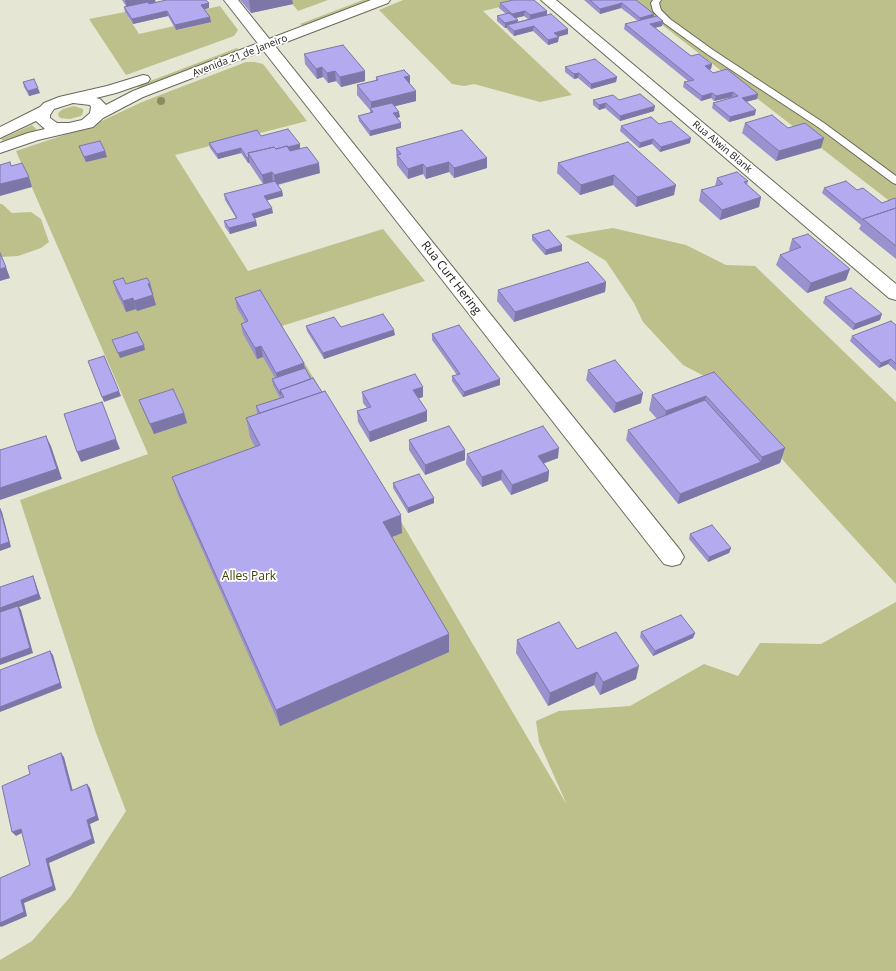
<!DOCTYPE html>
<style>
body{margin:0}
canvas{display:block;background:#e5e6d4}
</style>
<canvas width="896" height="971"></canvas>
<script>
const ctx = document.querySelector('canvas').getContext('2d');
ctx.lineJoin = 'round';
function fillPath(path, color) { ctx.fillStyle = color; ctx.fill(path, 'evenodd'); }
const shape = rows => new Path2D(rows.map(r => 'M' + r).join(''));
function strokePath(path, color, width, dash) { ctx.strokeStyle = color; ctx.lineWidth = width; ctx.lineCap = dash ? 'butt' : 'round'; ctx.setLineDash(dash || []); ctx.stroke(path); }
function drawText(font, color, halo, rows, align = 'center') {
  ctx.font = font + ' "Open Sans",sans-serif'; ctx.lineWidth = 3.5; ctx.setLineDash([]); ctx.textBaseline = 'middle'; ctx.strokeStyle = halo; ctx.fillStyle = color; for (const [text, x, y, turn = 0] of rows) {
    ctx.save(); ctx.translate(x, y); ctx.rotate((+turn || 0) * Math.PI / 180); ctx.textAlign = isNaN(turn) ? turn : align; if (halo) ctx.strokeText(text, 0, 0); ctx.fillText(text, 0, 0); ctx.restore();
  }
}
const green = shape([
 [289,0,328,0,298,11],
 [363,0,370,0,303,26,300,24],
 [403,0,530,0,483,11,572,95,540,102,474,84,464,86,452,84,379,10],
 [630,0,896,0,896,206],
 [220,6,238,30,234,36,126,75,89,19,125,12,139,34,174,26,177,30,210,22,202,10],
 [237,48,240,51,140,89,137,86],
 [246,62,255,62,263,64,307,121,175,155,248,271,383,229,425,281,282,326,406,530,567,805,539,742,536,721,559,711,630,706,704,664,738,676,760,643,821,644,896,602,896,971,0,971,0,960,32,941,71,896,126,811,96,733,20,500,148,454,16,151,91,126,142,102],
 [74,106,83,109,83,113,81,116,70,119,60,118,58,115,59,112,63,109],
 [32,125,37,130,3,141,1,139],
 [0,204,2,204,12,213,31,212,41,219,49,242,41,248,18,256,0,257],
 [613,228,686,245,726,265,755,266,896,402,896,584,708,378,683,365,643,322,634,303,606,261,565,236]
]);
const service = shape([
 [653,0,661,0,659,3,661,10,670,19,713,50,824,123,896,176,896,184,893,183,818,127,707,54,664,23,653,11,651,3,653,0]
]);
const minor = shape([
 [224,0,238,0,680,550,684,557,680,564,672,566,664,564,224,0],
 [541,0,556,0,896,284,896,300,889,298,541,0]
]);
const secondary = shape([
 [371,0,390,0,388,3,143,97,103,118,93,127,38,140,0,153,0,143,28,133,45,129,36,121,0,138,0,127,40,107,44,103,59,97,107,86,143,75,148,76,150,79,148,82,116,93,96,98,100,99,106,105,133,91,371,0],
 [73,103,90,105,91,107,90,113,82,120,69,123,57,123,50,118,50,115,54,109,73,103]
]);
const trees = [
 [161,101]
];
const wall = shape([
 [122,0,155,0,155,2,209,3,209,8,204,9,211,22,176,30,168,16,133,24,125,12,124,7,126,6],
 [240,0,292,0,293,4,251,13],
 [584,0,636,0,654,14,653,17,663,21,662,26,655,28,691,56,712,64,711,69,709,70,713,73,758,94,757,99,746,102,755,115,729,122,712,108,713,103,733,97,732,97,714,101,711,98,701,101,683,87,684,82,688,81,624,29,625,24,638,21,621,8,600,14],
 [500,3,547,11,547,15,568,34,558,37,558,42,548,45,533,31,514,36,507,29,507,28,505,28,497,21,497,16,506,14,499,8],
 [524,16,528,19,517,22,518,20,515,18],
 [304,54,365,81,341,87,336,81,328,83,323,77,317,79,305,64],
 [565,67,617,77,616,82,591,89,578,78,574,79,565,72],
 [376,77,410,84,416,91,416,101,395,106,400,117,397,118,401,128,370,136,359,121,358,116,370,113,370,110,357,95,357,85,376,80],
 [23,82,40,93,29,96,24,87],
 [593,100,619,100,654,111,620,121,605,108,599,110,593,105],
 [745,123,788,128,821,148,776,161,742,133],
 [659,124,690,143,660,152,652,144,639,148,620,131,621,126],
 [261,136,300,148,320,173,278,185,282,191,283,196,267,200,273,213,254,218,256,221,257,226,230,234,225,227,224,221,236,218,225,200,224,194,263,184,249,163,248,163,241,153,218,159,210,148,209,143],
 [628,142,674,195,636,207,613,185,580,195,557,173,558,163],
 [79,146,105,151,107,157,86,162,81,151],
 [396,148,487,158,487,168,454,178,449,172,426,179,423,174,408,179,397,165],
 [717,178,748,181,747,185,761,197,759,207,720,220,699,201,701,190,715,186],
 [824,188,857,190,882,203,896,199,896,259,859,229,861,225,822,193],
 [532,235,562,245,562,251,545,255,532,240],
 [792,239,846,280,807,293,776,265,780,255,790,251,789,250],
 [113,281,153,294,152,294,156,305,137,311,136,309,126,312,116,292],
 [606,282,605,292,514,322,497,301,498,290],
 [825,297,880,320,853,330,823,303],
 [235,298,304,363,305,368,402,533,392,537,449,634,449,652,280,726,178,495,172,477,255,447,250,437,246,418,257,414,256,406,280,398,273,385,272,379,275,378,263,357,257,359,243,334,241,324,245,322,237,308],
 [896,325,896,371,888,364,879,368,850,341,852,336],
 [306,326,395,335,324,359,307,331],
 [432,334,500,385,463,397,452,381,452,376,457,375,432,340],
 [588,370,641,403,614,413,586,380],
 [714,372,785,448,780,463,678,504,626,440,628,430,657,419,649,410,652,395],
 [362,392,423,397,418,398,427,411,427,421,370,442,358,422,357,411,367,408,363,403],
 [139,400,184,413,187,423,154,434,143,410],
 [409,440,465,450,465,460,425,475,409,450],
 [467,454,558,458,544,463,549,471,548,481,511,495,501,480,482,487,466,464],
 [393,483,434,503,408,513,393,488],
 [690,534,731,548,729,553,708,562,689,539],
 [641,632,695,633,693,638,653,656,640,637],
 [517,640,577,649,636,679,600,695,594,685,548,706,516,653]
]);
const shadedWall = shape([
 [125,0,155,0,156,3,127,9],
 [249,0,292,0,293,4,251,13],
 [209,3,209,8,202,10,201,5],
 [622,3,621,8,600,14,600,9],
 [167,11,168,16,133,24,132,19],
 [525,11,524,16,512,19,512,14],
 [547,11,547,16,530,20,530,15],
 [654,14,653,19,640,23,640,18],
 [210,17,211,22,176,30,175,25],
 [518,20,517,25,507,25,507,28,505,28,505,23],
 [663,21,662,26,649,29,650,24],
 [534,26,533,31,514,36,514,31],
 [568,29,568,34,553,38,554,33],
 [559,37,558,42,548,45,548,40],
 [712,64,711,69,704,71,705,66],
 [322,67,323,77,317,79,316,69],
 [335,71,336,81,328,83,327,73],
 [365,71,365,81,341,87,340,77],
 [579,73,578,78,574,79,574,74],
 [410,76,410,86,404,77],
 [617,77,616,82,591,89,591,84],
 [38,88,40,93,29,96,28,91],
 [416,91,416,101,372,112,371,110,371,102],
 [733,92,732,97,714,101,716,96],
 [712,93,711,98,701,101,702,96],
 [758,94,757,99,741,103,742,98],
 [606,103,605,108,599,110,599,105],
 [655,106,654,111,620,121,620,116],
 [756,110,755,115,729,122,730,117],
 [399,112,400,117,393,119,393,113],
 [401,123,401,128,370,136,370,131],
 [691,138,690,143,660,152,661,147],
 [824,138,821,148,776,161,779,151],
 [653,139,652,144,639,148,640,143],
 [300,144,300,149,250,157],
 [241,148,241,153,218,159,217,154],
 [105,151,107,157,86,162,84,157],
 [249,157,249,163,248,163,247,158],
 [487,158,487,168,454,178,454,168],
 [449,162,449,172,426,179,426,168],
 [319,163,320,173,275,185,274,175],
 [423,164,423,174,408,179,408,169],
 [272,172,273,183,264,185,262,175],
 [614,175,613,185,580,195,581,185],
 [29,177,32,187,0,196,0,184],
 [676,185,674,195,636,207,637,197],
 [282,191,283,196,265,201,264,196],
 [761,197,759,207,720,220,722,210],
 [272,208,273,213,253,219,252,214],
 [256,221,257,226,230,234,229,228],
 [562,245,562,251,545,255,546,250],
 [6,267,10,278,0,281,0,269],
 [850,269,846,280,807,293,811,283],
 [606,282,605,292,514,322,515,312],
 [150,283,153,294,151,295,148,284],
 [153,295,156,305,137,311,134,301],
 [133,298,136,309,126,312,123,301],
 [882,314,880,320,853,330,855,324],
 [394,330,395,335,324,359,323,353],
 [144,345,145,350,120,358,118,353],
 [261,346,263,357,257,359,255,348],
 [891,359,888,364,879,368,881,363],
 [304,363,305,373,278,383,276,373],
 [500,379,500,385,463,397,464,392],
 [423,387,423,397,413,400,413,390],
 [119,391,121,396,104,402,102,397],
 [643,393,641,403,614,413,616,403],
 [706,396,703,411,663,426,666,411],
 [427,411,427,421,370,442,369,432],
 [184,413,187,423,154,434,150,424],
 [46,436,51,446,62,479,0,500,0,488],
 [116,439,120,449,81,462,77,452],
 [559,448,558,458,537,466,538,456],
 [785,448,780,463,678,504,680,494,761,462,762,457],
 [465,450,465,460,425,475,425,465],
 [502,470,501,480,482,487,482,477],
 [549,471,548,481,511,495,512,485],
 [434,498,434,503,408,513,408,508],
 [0,508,2,512,11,547,0,551],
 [401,515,402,533,384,540,383,522],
 [731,548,729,553,708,562,709,557],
 [33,576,35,581,41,599,19,607,21,610,33,653,0,665,0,608],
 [695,633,693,638,653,656,655,651],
 [449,634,449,652,280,726,276,710],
 [50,651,53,655,62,688,0,712,0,707],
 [639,666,636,679,600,695,603,682],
 [597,672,594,685,548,706,550,693],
 [61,753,64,757,74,795,71,791],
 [87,784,90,788,99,820,90,824,95,843,49,863,56,890,24,903,27,916,1,927,0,926,0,923,21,900,46,859,87,820],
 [21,829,24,832,16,836,12,832]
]);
const building = shape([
 [166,0,206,0,209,3,201,5,210,17,175,25,167,11,132,19,124,7,148,2,149,4,166,0],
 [513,0,534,0,547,11,530,15,525,11,512,14,500,3,513,0],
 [590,0,636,0,654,14,640,18,622,3,600,9,590,0],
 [509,13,518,20,505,23,497,16,509,13],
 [551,14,568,29,554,33,559,37,548,40,534,26,514,31,507,25,551,14],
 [657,16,663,21,650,24,691,56,699,54,712,64,705,66,713,73,727,69,758,94,742,98,756,110,730,117,713,103,738,96,733,92,716,96,712,93,702,96,684,82,694,80,625,24,657,16],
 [343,45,365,71,340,77,335,71,327,73,322,67,316,69,304,54,343,45],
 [595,59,617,77,591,84,579,73,574,74,565,67,595,59],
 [404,70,410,76,404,77,416,91,371,102,357,85,378,80,376,77,404,70],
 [34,79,38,88,28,91,23,82,34,79],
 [640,94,655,106,620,116,606,103,599,105,593,100,613,95,619,100,640,94],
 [392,103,399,112,393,113,401,123,370,131,358,116,373,112,370,108,392,103],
 [772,115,788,128,805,123,824,138,779,151,745,123,772,115],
 [651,117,659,124,671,121,691,138,661,147,653,139,640,143,621,126,651,117],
 [288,129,300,144,288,147,287,146,276,149,274,147,248,153,249,157,247,158,241,148,217,154,209,143,257,130,261,136,288,129],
 [462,130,487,158,454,168,449,162,426,168,423,164,408,169,397,155,401,154,396,148,462,130],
 [100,141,105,151,84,157,79,146,100,141],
 [628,142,676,185,637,197,614,175,581,185,558,163,628,142],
 [287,146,290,151,307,147,319,163,274,175,272,172,262,175,248,153,274,147,276,149,287,146],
 [10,162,11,166,22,163,29,177,0,184,0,165,10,162],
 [737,172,748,181,744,182,761,197,722,210,701,190,723,184,717,178,737,172],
 [275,181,282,191,264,196,272,208,252,214,256,221,229,228,224,221,237,218,224,194,275,181],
 [846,181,857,190,863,188,882,203,895,198,896,199,896,208,863,219,863,220,824,188,846,181],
 [896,208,896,246,863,219,896,208],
 [549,230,562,245,546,250,532,235,549,230],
 [808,234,850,269,811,283,780,255,801,247,792,239,808,234],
 [0,253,6,267,0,269,0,253],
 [588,262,606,282,515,312,498,290,588,262],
 [123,278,126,284,147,278,150,283,148,284,153,295,134,301,133,298,123,301,113,281,123,278],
 [851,288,882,314,855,324,825,297,851,288],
 [260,290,304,363,276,373,261,346,255,348,241,324,248,321,235,298,260,290],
 [383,314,394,330,323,353,306,326,334,317,341,327,383,314],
 [891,321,896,325,896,364,891,359,881,363,852,336,891,321],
 [459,325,500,379,464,392,452,376,460,374,432,334,459,325],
 [137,332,144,345,118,353,112,340,137,332],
 [104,356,119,391,102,397,88,361,104,356],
 [615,360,643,393,616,403,588,370,615,360],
 [305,368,311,379,280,390,281,395,272,379,305,368],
 [714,372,785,448,762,457,706,396,666,411,652,395,714,372],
 [415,374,423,387,413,390,427,411,369,432,357,411,371,407,362,392,415,374],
 [313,378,322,392,260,413,256,406,284,397,280,390,313,378],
 [173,389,184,413,150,424,139,400,173,389],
 [325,391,401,515,383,522,449,634,276,710,172,477,260,445,246,418,325,391],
 [705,400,761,462,680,494,628,430,705,400],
 [102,402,116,439,77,452,64,414,102,402],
 [449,426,465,450,425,465,409,440,449,426],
 [543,426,559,448,538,456,549,471,512,485,502,470,482,477,467,454,543,426],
 [46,436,57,469,0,488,0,450,46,436],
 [419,474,434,498,408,508,393,483,419,474],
 [0,509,9,542,0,545,0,509],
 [712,525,731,548,709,557,690,534,712,525],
 [33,576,38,594,0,608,0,587,33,576],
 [18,606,30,648,0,659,0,612,18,606],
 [681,615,695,633,655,651,641,632,681,615],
 [559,622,577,649,616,632,639,666,603,682,597,672,550,693,517,640,559,622],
 [50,651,60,683,0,707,0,670,50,651],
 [61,753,71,791,87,784,96,816,87,820,92,839,46,859,53,886,21,900,24,912,0,923,0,878,30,865,21,829,12,832,2,786,30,774,28,766,61,753]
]);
const farStreetnames = [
 ["Avenida 21 de Janeiro",240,56,-21],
 ["Rua Alwin Blank",722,147,40]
];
const streetNames = [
 ["Rua Curt Hering",451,278,52]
];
const parkNames = [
 ["Alles Park",249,577]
];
fillPath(green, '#bdc08b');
strokePath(service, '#686959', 2);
strokePath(minor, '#686959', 2);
strokePath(secondary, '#686959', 2);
fillPath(service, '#fff');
fillPath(minor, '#fff');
fillPath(secondary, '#fff');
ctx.fillStyle = '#8a8b62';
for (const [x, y] of trees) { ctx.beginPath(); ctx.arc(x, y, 4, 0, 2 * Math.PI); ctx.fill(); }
fillPath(wall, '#9a92ce');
fillPath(shadedWall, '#7d77a8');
fillPath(building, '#b3aaf0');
strokePath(building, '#7d77a8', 1);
drawText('10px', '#1a1b14', '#fff', farStreetnames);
drawText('12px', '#1a1b14', '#fff', streetNames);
drawText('12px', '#404104', '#fff', parkNames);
</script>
